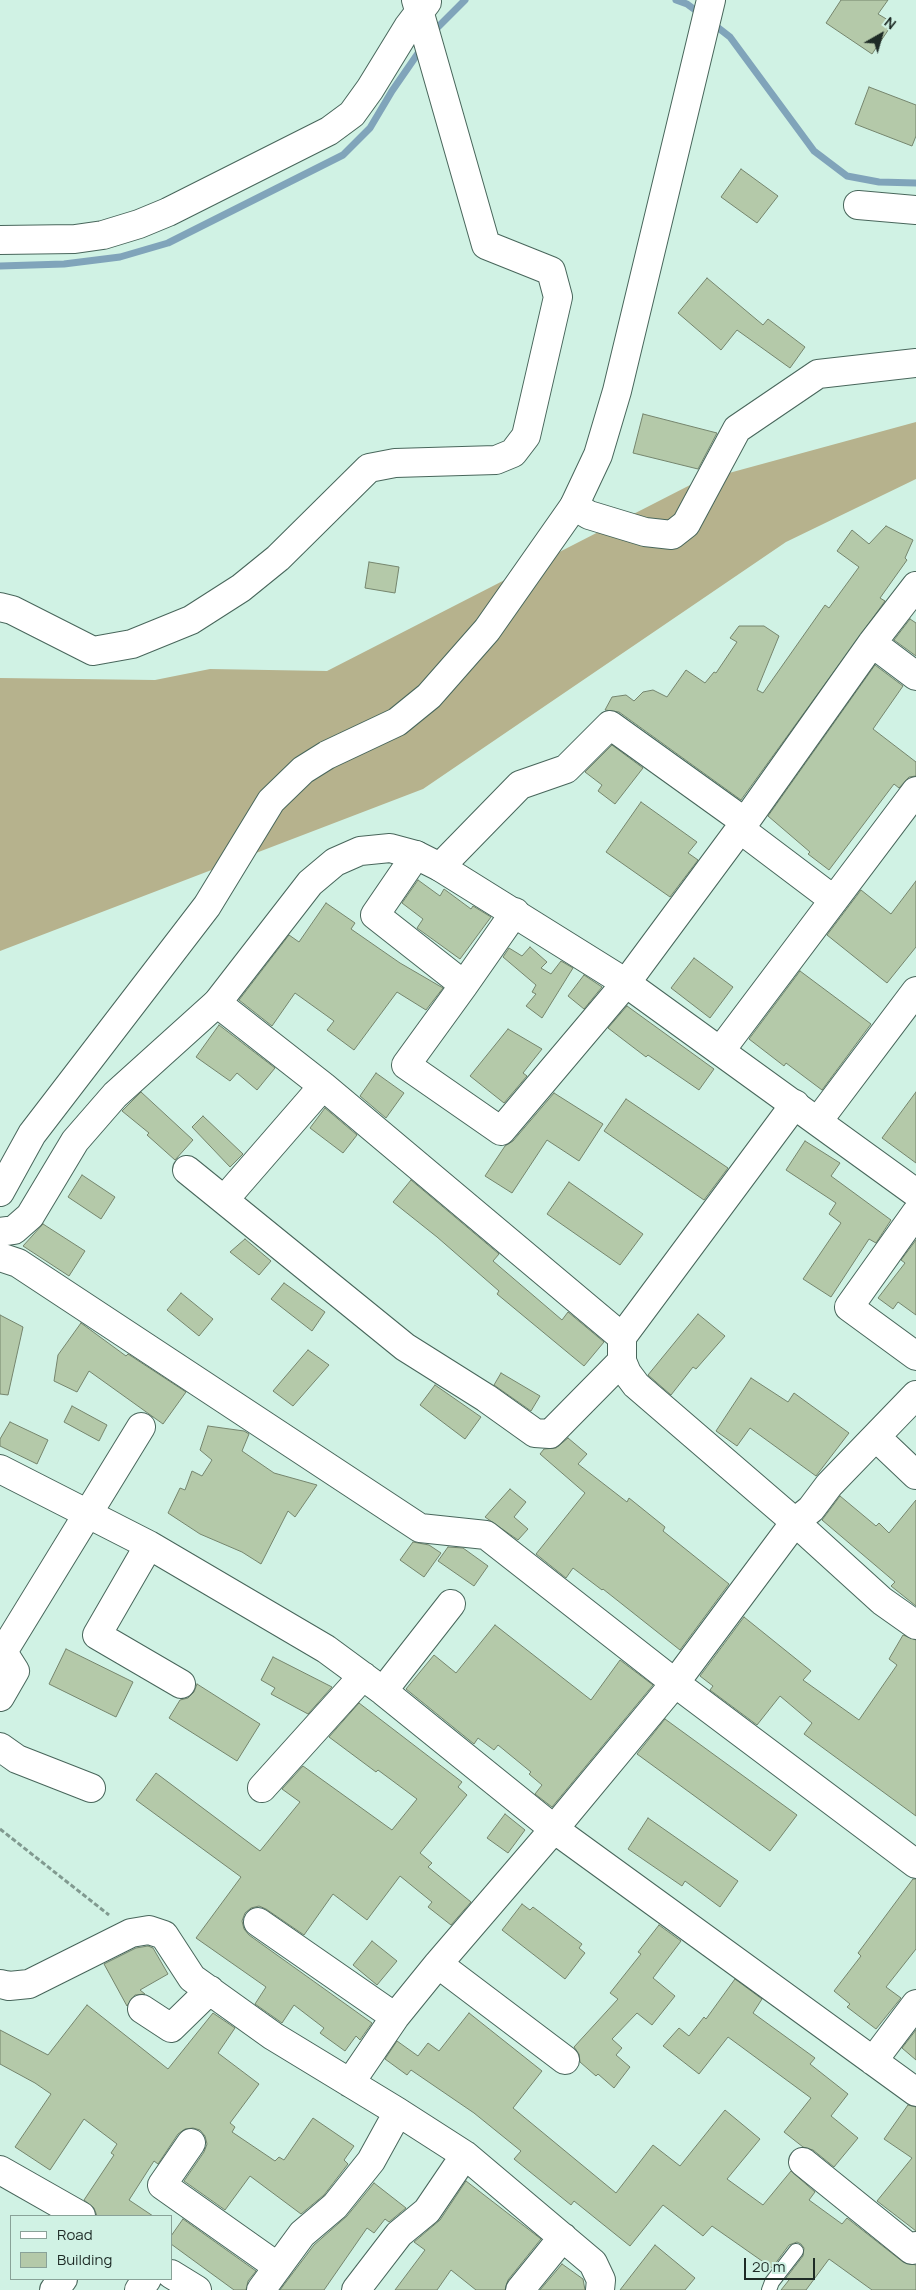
<!DOCTYPE html>
<style>
body{margin:0}
#map{position:relative;width:916px;height:2290px;overflow:hidden;background:#d0f2e4;font-family:Manrope,sans-serif}
canvas{display:block}
.legend{position:absolute;left:10px;top:2215px;width:162px;height:65px;box-sizing:border-box;background:#d0f2e4;border:1px solid #89a298;margin:0;padding:6px 9px;list-style:none;font-size:15px;color:#1e2b26}
.legend li{display:flex;align-items:center;gap:10px;height:25px}
.legend b{width:25px;border:1px solid #89a298}
.north{position:absolute;left:856px;top:10px;width:50px;height:50px;-webkit-text-stroke:4px #d0f2e4;paint-order:stroke;rotate:38deg;font-size:14px;font-weight:700;line-height:20px;text-align:center;color:#1e2b26}
.north::after{content:'';display:block;margin:auto;width:18px;height:22px;background:#1e2b26;clip-path:polygon(50% 0,100% 100%,50% 72%,0 100%)}
.scale{position:absolute;left:744px;top:2258px;width:71px;height:22px;box-sizing:border-box;border:2px solid #1e2b26;border-top:0;padding-left:6px;font-size:15px;line-height:18px;white-space:nowrap;color:#1e2b26;-webkit-text-stroke:4px #d0f2e4;paint-order:stroke}
</style>
<div id="map">
<canvas width="916" height="2290"></canvas>
<ul class="legend">
<li><b style="height:6px;background:#fff"></b>Road</li>
<li><b style="height:14px;background:#b4c9a9"></b>Building</li>
</ul>
<div class="north">N</div>
<div class="scale">20 m</div>
</div>
<script>
const ctx = document.querySelector('canvas').getContext('2d');
ctx.lineJoin = 'round';
function fillPath(path, color) { ctx.fillStyle = color; ctx.fill(path, 'evenodd'); }
const shape = rows => new Path2D(rows.map(r => 'M' + r).join(''));
function strokePath(path, color, width, dash) { ctx.strokeStyle = color; ctx.lineWidth = width; ctx.lineCap = dash ? 'butt' : 'round'; ctx.setLineDash(dash || []); ctx.stroke(path); }
const forest = shape([
 [916,422,916,479,786,542,423,789,0,951,0,678,155,680,210,669,327,671,696,482]
]);
const stream = shape([
 [676,0,687,4,702,15],
 [712,23,730,37,814,151,847,176,879,182,916,183],
 [433,32,465,0],
 [0,266,64,264,120,257,168,243,343,155,370,128,392,91,421,49]
]);
const building = shape([
 [841,0,888,0,878,14,893,23,872,54,826,23,841,0],
 [869,87,916,105,916,136,912,146,855,124,869,87],
 [741,169,778,196,757,223,721,197,741,169],
 [707,278,763,325,768,319,805,347,790,368,737,330,721,350,678,313,707,278],
 [643,414,717,433,698,469,633,453,643,414],
 [886,526,913,540,905,558,907,560,880,598,885,601,741,800,619,712,605,710,612,697,626,695,634,701,643,692,653,690,667,697,686,670,705,683,714,672,716,673,737,642,730,638,739,626,764,626,779,636,757,690,763,693,825,605,829,608,859,567,837,551,852,530,869,544,886,526],
 [369,562,399,567,395,593,365,588,369,562],
 [910,619,916,623,916,656,894,640,910,619],
 [875,665,903,686,873,729,916,762,916,776,909,777,899,788,894,784,829,870,808,854,810,852,768,816,875,665],
 [612,745,643,768,615,804,598,791,602,785,585,772,612,745],
 [641,802,697,842,688,853,698,860,670,897,606,852,641,802],
 [418,880,440,896,444,889,471,909,473,906,491,917,460,959,417,928,423,919,402,903,418,880],
 [916,881,916,947,887,983,827,935,861,890,891,914,916,881],
 [326,903,355,923,351,929,400,963,443,988,426,1010,397,992,354,1050,327,1030,334,1021,295,993,272,1026,239,1000,289,935,299,942,326,903],
 [530,947,547,962,541,968,551,974,561,961,573,968,542,1018,526,1006,536,994,532,992,536,985,503,957,509,948,522,956,530,947],
 [694,958,733,987,710,1018,671,988,694,958],
 [800,971,871,1024,822,1090,786,1063,784,1066,749,1039,800,971],
 [584,975,602,987,584,1009,568,996,584,975],
 [627,1006,714,1069,699,1090,648,1055,646,1057,608,1028,627,1006],
 [219,1025,275,1068,257,1090,237,1073,230,1081,196,1057,219,1025],
 [508,1029,542,1049,523,1073,527,1076,504,1103,470,1076,508,1029],
 [376,1073,404,1093,386,1118,360,1096,376,1073],
 [141,1092,193,1140,175,1160,147,1135,149,1133,122,1111,141,1092],
 [916,1092,916,1163,882,1138,916,1092],
 [554,1093,603,1124,579,1161,547,1140,512,1193,485,1176,505,1146,513,1141,554,1093],
 [626,1099,728,1168,704,1200,604,1131,626,1099],
 [325,1108,357,1135,343,1153,310,1128,325,1108],
 [203,1116,243,1154,230,1167,192,1127,203,1116],
 [805,1141,840,1163,831,1176,891,1220,876,1243,869,1239,831,1297,803,1279,841,1223,829,1214,836,1203,786,1170,805,1141],
 [82,1175,115,1197,101,1219,68,1197,82,1175],
 [411,1180,499,1254,493,1261,562,1320,568,1312,604,1342,584,1366,497,1294,499,1291,437,1237,393,1202,411,1180],
 [569,1182,643,1234,620,1265,547,1214,569,1182],
 [43,1224,85,1251,69,1276,23,1246,43,1224],
 [245,1239,271,1261,259,1275,230,1252,245,1239],
 [916,1240,916,1315,898,1302,893,1309,878,1298,905,1263,901,1260,916,1240],
 [284,1283,325,1312,312,1331,271,1299,284,1283],
 [181,1293,213,1319,199,1336,167,1310,181,1293],
 [698,1314,725,1336,696,1369,693,1367,671,1395,648,1375,698,1314],
 [0,1315,23,1327,8,1395,0,1394,0,1315],
 [81,1323,126,1356,128,1354,186,1392,163,1424,89,1371,77,1392,54,1381,58,1355,81,1323],
 [308,1350,329,1365,293,1406,273,1391,308,1350],
 [501,1373,540,1396,531,1411,494,1385,501,1373],
 [751,1378,788,1402,794,1393,849,1433,816,1476,750,1428,737,1446,716,1431,751,1378],
 [435,1385,481,1417,465,1439,420,1405,435,1385],
 [72,1406,107,1425,99,1441,64,1422,72,1406],
 [10,1422,48,1440,37,1464,0,1446,0,1439,10,1422],
 [208,1426,244,1431,249,1434,242,1451,274,1473,317,1485,295,1517,288,1511,261,1564,242,1552,200,1534,168,1513,180,1488,185,1490,192,1471,202,1476,212,1460,200,1450,208,1426],
 [568,1438,587,1454,578,1464,627,1502,629,1498,665,1527,663,1531,729,1584,680,1650,603,1589,602,1590,573,1568,566,1578,536,1554,585,1493,540,1454,544,1449,556,1448,568,1438],
 [510,1489,526,1502,514,1517,528,1529,518,1540,485,1517,510,1489],
 [840,1496,876,1526,879,1523,889,1533,916,1500,916,1606,891,1586,895,1582,822,1520,840,1496],
 [413,1542,429,1545,441,1553,424,1577,400,1560,413,1542],
 [448,1547,463,1548,488,1566,474,1586,438,1561,448,1547],
 [744,1617,811,1671,803,1680,859,1720,897,1665,889,1659,903,1635,916,1640,916,1816,804,1734,812,1723,780,1696,757,1725,710,1690,713,1686,700,1676,744,1617],
 [495,1625,591,1700,620,1660,653,1685,552,1807,535,1794,542,1785,529,1774,531,1772,498,1745,494,1750,478,1738,474,1744,406,1689,434,1655,456,1673,495,1625],
 [66,1649,133,1682,116,1717,49,1684,66,1649],
 [273,1657,332,1687,308,1714,271,1694,275,1688,261,1680,273,1657],
 [197,1684,260,1724,237,1761,169,1718,180,1700,188,1698,194,1692,197,1684],
 [359,1703,462,1782,458,1787,467,1795,420,1853,432,1863,428,1867,471,1902,451,1925,428,1907,432,1902,400,1876,367,1920,333,1894,304,1935,266,1909,259,1906,251,1908,245,1913,242,1921,244,1929,249,1935,372,2023,360,2040,356,2036,345,2051,320,2033,324,2028,294,2005,282,2023,255,2004,266,1987,196,1938,241,1877,136,1800,156,1773,260,1851,300,1802,282,1789,303,1766,392,1830,417,1799,378,1770,376,1772,329,1737,359,1703],
 [665,1719,797,1815,770,1851,637,1754,665,1719],
 [505,1814,525,1830,508,1853,487,1838,505,1814],
 [648,1818,738,1881,720,1907,685,1881,682,1886,628,1849,648,1818],
 [913,1879,916,1879,916,1949,886,1987,901,1998,876,2029,847,2007,850,2004,834,1991,861,1956,858,1953,913,1879],
 [522,1904,530,1910,533,1907,582,1944,579,1948,585,1953,565,1979,502,1930,522,1904],
 [659,1925,681,1941,653,1978,675,1996,652,2025,637,2013,612,2039,622,2048,616,2055,630,2067,614,2088,598,2074,596,2076,580,2062,579,2054,574,2047,618,1999,610,1993,641,1954,638,1952,659,1925],
 [372,1941,397,1961,377,1985,353,1965,372,1941],
 [148,1946,153,1948,168,1974,140,1990,145,1994,135,1995,127,2006,104,1964,136,1948,148,1946],
 [735,1979,762,1999,753,2013,815,2058,810,2064,848,2094,831,2116,858,2138,834,2167,813,2150,803,2147,784,2132,811,2098,728,2037,699,2074,663,2046,679,2028,689,2036,704,2017,706,2019,735,1979],
 [87,2005,168,2069,213,2013,235,2028,218,2053,259,2084,230,2123,235,2127,232,2132,275,2161,279,2157,284,2160,313,2118,354,2146,344,2160,348,2164,324,2195,301,2214,250,2176,225,2210,184,2181,204,2152,207,2144,205,2136,200,2130,193,2128,185,2129,178,2134,158,2164,154,2161,129,2200,153,2216,97,2216,94,2208,84,2200,114,2155,111,2153,117,2144,84,2119,50,2170,15,2147,51,2094,35,2083,0,2064,0,2030,48,2055,87,2005],
 [469,2013,542,2071,513,2108,616,2193,653,2145,680,2166,725,2110,760,2139,727,2179,763,2205,791,2171,815,2192,809,2200,842,2224,847,2218,903,2262,916,2265,916,2290,872,2290,829,2259,806,2290,781,2290,789,2280,786,2278,803,2256,804,2248,801,2244,797,2242,789,2245,772,2268,712,2226,703,2236,663,2205,630,2246,574,2201,571,2205,514,2159,521,2151,474,2113,411,2070,407,2075,385,2059,397,2041,418,2056,428,2043,439,2051,469,2013],
 [916,2030,916,2060,902,2048,916,2030],
 [908,2105,916,2107,916,2231,877,2201,912,2158,884,2139,908,2105],
 [466,2181,541,2239,508,2280,505,2290,476,2290,451,2270,437,2290,395,2290,425,2250,414,2242,440,2220,466,2181],
 [374,2183,406,2208,389,2222,385,2219,374,2233,367,2228,324,2290,280,2290,314,2245,347,2216,374,2183],
 [183,2219,256,2271,248,2281,246,2290,234,2290,171,2244,171,2236,183,2219],
 [655,2245,695,2278,685,2290,620,2290,655,2245],
 [562,2264,583,2279,585,2290,540,2290,562,2264]
]);
const path = shape([
 [0,1829,109,1915]
]);
const service = shape([
 [769,2290,772,2282,796,2251]
]);
const minor = shape([
 [858,205,916,210],
 [0,240,75,239,103,235,139,224,168,212,329,131,352,114,370,89,408,27,427,2],
 [574,506,589,515,645,532,672,535,686,524,737,429,818,374,916,363],
 [0,607,12,610,93,651,132,644,191,620,241,588,278,558,369,468,395,463,496,460,513,453,526,436,558,297,551,271,486,245,416,0],
 [872,643,916,676],
 [740,829,834,900],
 [416,855,375,915,464,985,515,912],
 [440,867,520,785,566,769,610,725,745,822],
 [464,985,406,1065,501,1131,626,983,740,829,872,643,916,586],
 [217,1003,323,1086,622,1337],
 [721,1050,916,791],
 [795,1104,622,1337,622,1361,627,1373,636,1385,795,1522,882,1601,916,1625],
 [818,1121,916,991],
 [187,1170,224,1200,323,1086],
 [224,1200,405,1347,486,1398,535,1433,550,1434,622,1361],
 [916,1213,849,1307,916,1356],
 [0,1257,18,1263,420,1528,486,1535,675,1683,916,1864],
 [877,1438,916,1475],
 [0,1469,149,1545,326,1649,383,1691,554,1829,916,2092],
 [149,1545,97,1635,181,1684],
 [383,1691,451,1604],
 [0,1697,15,1671,3,1652,141,1427],
 [0,1747,17,1759,91,1788],
 [262,1788,363,1676],
 [258,1922,395,2017],
 [438,1964,565,2060],
 [0,1984,9,1986,29,1984,131,1933,149,1930,164,1935,192,1978,273,2036,398,2112,371,2161,335,2206,302,2234,261,2290],
 [142,2009,171,2028,210,1990],
 [873,2061,916,2004],
 [350,2083,395,2017,438,1964,554,1829,675,1683,795,1522,811,1509,829,1485,916,1395],
 [398,2112,465,2155,593,2263,601,2280,600,2290],
 [191,2143,162,2185,278,2267],
 [803,2162,912,2250,916,2246],
 [0,2170,81,2216],
 [171,2274,197,2290],
 [54,2290,63,2279],
 [139,2290,147,2279],
 [356,2290,399,2234,427,2211,465,2155],
 [520,2290,563,2237]
]);
const tertiary = shape([
 [0,1192,32,1134,207,906,271,801,303,770,327,755,397,722,429,696,487,630,574,506,598,455,617,391,711,0],
 [0,1232,14,1230,30,1216,75,1141,115,1095,217,1003,310,883,335,862,360,851,390,848,416,855,440,867,626,983,916,1193]
]);
fillPath(forest, '#b6b28d');
strokePath(stream, '#80a4ba', 7);
fillPath(building, '#b4c9a9');
strokePath(building, '#75856d', 1);
strokePath(service, '#48665b', 16);
strokePath(minor, '#48665b', 30);
strokePath(tertiary, '#48665b', 30);
strokePath(path, '#819a90', 3, [5, 2.5]);
strokePath(service, '#fff', 14);
strokePath(minor, '#fff', 28);
strokePath(tertiary, '#fff', 28);
</script>
